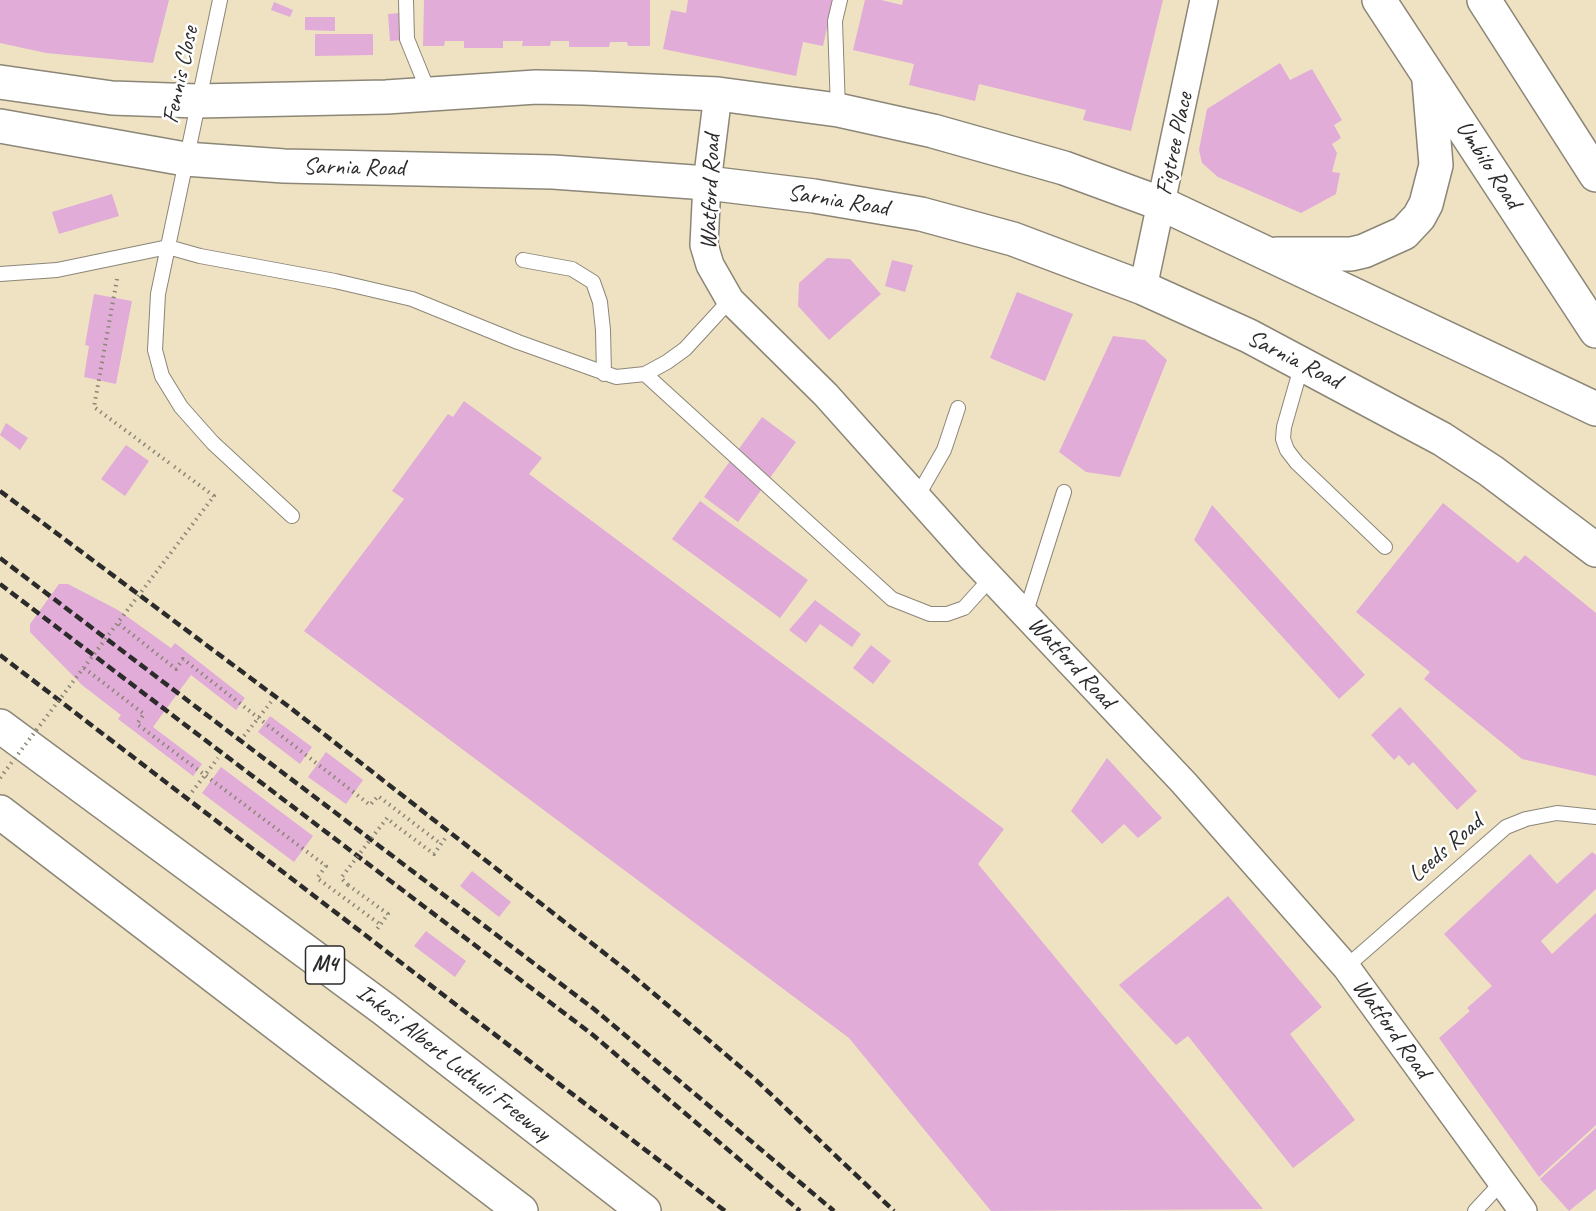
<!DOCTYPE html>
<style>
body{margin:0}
canvas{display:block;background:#eee2c3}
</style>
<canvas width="1596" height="1211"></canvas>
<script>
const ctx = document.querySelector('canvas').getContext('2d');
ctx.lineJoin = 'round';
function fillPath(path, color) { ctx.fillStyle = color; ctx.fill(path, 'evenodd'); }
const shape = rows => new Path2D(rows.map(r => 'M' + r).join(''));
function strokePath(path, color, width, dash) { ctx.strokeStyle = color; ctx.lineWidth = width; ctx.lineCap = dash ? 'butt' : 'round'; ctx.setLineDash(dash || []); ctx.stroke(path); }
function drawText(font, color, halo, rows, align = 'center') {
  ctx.font = font + ' Caveat,sans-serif'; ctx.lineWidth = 5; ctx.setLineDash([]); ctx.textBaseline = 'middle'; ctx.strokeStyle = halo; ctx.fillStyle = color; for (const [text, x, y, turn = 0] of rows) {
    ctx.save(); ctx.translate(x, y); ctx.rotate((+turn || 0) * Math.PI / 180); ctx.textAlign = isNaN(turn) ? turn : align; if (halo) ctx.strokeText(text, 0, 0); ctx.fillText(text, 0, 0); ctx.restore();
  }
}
const building = shape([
 [0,0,169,0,153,63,46,53,0,43],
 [424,0,650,0,650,46,628,46,627,42,610,42,609,47,569,47,569,41,551,41,550,46,522,46,523,41,503,41,503,48,464,48,464,41,445,41,444,46,423,46],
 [688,0,833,0,823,46,803,42,796,76,663,49,671,10,686,13],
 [865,0,881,0,902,5,903,0,1163,0,1131,131,1083,120,1086,110,979,84,975,101,909,85,914,64,853,50],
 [274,2,293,10,290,17,271,10],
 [400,13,402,40,390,41,388,14],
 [305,17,335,17,335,31,305,30],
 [315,34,373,34,373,55,315,56],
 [1280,63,1290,80,1312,69,1342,120,1334,125,1341,138,1332,144,1337,153,1332,172,1340,173,1336,194,1301,213,1218,177,1202,163,1199,150,1207,109],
 [112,194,119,216,59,234,52,212],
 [827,258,850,259,881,294,829,340,798,306,799,283],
 [892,260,913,265,905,292,885,286],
 [1017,292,1073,314,1045,381,990,358],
 [94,294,132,301,116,384,84,377,89,346,85,345],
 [1113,336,1145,340,1167,360,1120,477,1086,472,1059,452],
 [464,401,542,458,529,474,1004,829,978,864,1263,1209,991,1211,849,1038,304,631,404,499,392,491,448,414,453,417],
 [762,417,796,442,738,522,704,497],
 [6,423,28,438,20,450,0,435],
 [126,445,149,461,125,496,101,479],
 [700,501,808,580,780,618,672,539],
 [1443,503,1518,563,1525,555,1596,613,1596,776,1522,759,1424,679,1430,672,1356,612],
 [1212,505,1365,675,1339,699,1194,540],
 [59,584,68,584,118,610,171,648,175,643,245,698,236,710,191,675,153,727,202,764,193,776,118,719,121,715,82,685,30,632,30,624],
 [815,600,861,634,852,647,820,624,806,643,789,630],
 [871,645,891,661,873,684,853,668],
 [1400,707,1477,791,1457,810,1413,762,1409,766,1399,755,1394,760,1371,735],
 [270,716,312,747,300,764,258,732],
 [326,752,363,780,346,804,308,777],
 [1107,758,1162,818,1138,838,1124,824,1102,844,1071,811],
 [221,767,313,836,294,862,202,793],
 [1592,852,1596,855,1596,889,1541,941,1552,954,1596,913,1596,1125,1539,1177,1439,1038,1470,1011,1467,1008,1492,986,1444,934,1530,854,1557,884],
 [472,871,511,902,499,917,460,886],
 [1228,896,1322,1007,1290,1034,1355,1120,1293,1168,1188,1036,1176,1045,1119,985],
 [426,931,466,961,455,977,414,946],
 [1596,1128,1596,1189,1569,1211,1540,1179]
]);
const path = shape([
 [117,279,94,407,172,465],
 [119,624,176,669,183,659,370,805,378,796,441,844],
 [84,668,144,714,137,724,326,866,317,878,381,925],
 [244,736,271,702],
 [192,792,218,758],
 [395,825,434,854,446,837],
 [348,885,388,914,375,932]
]);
const lane = shape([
 [220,0,158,294,155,350,162,376,181,407,213,443,292,516],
 [406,0,407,39,429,93],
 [838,110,835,21,840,0],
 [523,260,572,269,593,282,600,302,603,330,604,374],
 [0,274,57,270,168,247,200,256,335,281,412,299,518,342,616,377,645,374,667,362,685,349,730,300],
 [1302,364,1284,427,1283,439,1287,450,1297,463,1385,547],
 [645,374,892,599,930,614,947,614,964,608,991,578],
 [917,497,944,450,958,408],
 [1025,615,1064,492],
 [1346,967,1506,827,1526,819,1557,813,1596,817],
 [1475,1211,1502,1182]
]);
const street = shape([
 [718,94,707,183,704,245,710,265,730,300,826,395,970,556,1184,783,1346,967,1523,1211],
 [1143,288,1204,0]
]);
const secondary = shape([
 [1379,0,1596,331],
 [1484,0,1596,175],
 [0,82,112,98,198,101,386,97,536,87,584,88,718,94,838,110,933,131,1064,168,1162,204,1596,409],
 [0,126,185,159,284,166,553,172,707,183,814,196,921,214,1013,239,1143,288,1249,336,1442,439,1491,471,1596,550],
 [1277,254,1351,254,1364,251,1404,233,1419,217,1426,204,1436,165,1429,81]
]);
const highway = shape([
 [0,726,384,1009,644,1211],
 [0,812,521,1211]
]);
const rail = shape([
 [0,491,288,706,626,970,757,1081,894,1211],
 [0,558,594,1009,834,1211],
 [0,584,593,1035,800,1211],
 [0,655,725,1211]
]);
const pathBridge = shape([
 [0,778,214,496,172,465],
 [348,885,341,878,387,818,395,825]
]);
const shields = [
 [325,965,39]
];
const shieldNames = [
 ["M4",325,965]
];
const streetNames = [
 ["Fennis Close",181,75,-78],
 ["Figtree Place",1175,144,-78],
 ["Umbilo Road",1488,165,57],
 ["Sarnia Road",354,168,1],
 ["Watford Road",711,192,-88],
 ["Sarnia Road",838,201,9],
 ["Sarnia Road",1294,360,27],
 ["Watford Road",1071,663,47],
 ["Leeds Road",1446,849,-41],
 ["Watford Road",1391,1029,54],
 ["Inkosi Albert Luthuli Freeway",453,1063,38]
];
fillPath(building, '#e1acd7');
strokePath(lane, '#8c8677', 16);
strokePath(street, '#8c8677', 30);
strokePath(secondary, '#8c8677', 36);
strokePath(highway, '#8c8677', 36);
strokePath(path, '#8c8677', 4, [1.5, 4.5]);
strokePath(lane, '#fff', 14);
strokePath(street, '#fff', 27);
strokePath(secondary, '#fff', 33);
strokePath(highway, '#fff', 33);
strokePath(rail, '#2b2b2b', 4.5, [9, 4.5]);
strokePath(pathBridge, '#8c8677', 4, [1.5, 4.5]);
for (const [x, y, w] of shields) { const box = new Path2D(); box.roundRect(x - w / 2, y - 19, w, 38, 4.5); ctx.fillStyle = '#fff'; ctx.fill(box); strokePath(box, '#2b2b2b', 1.5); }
drawText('bold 22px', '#2b2b2b', null, shieldNames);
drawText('24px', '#2b2b2b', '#fff', streetNames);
</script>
